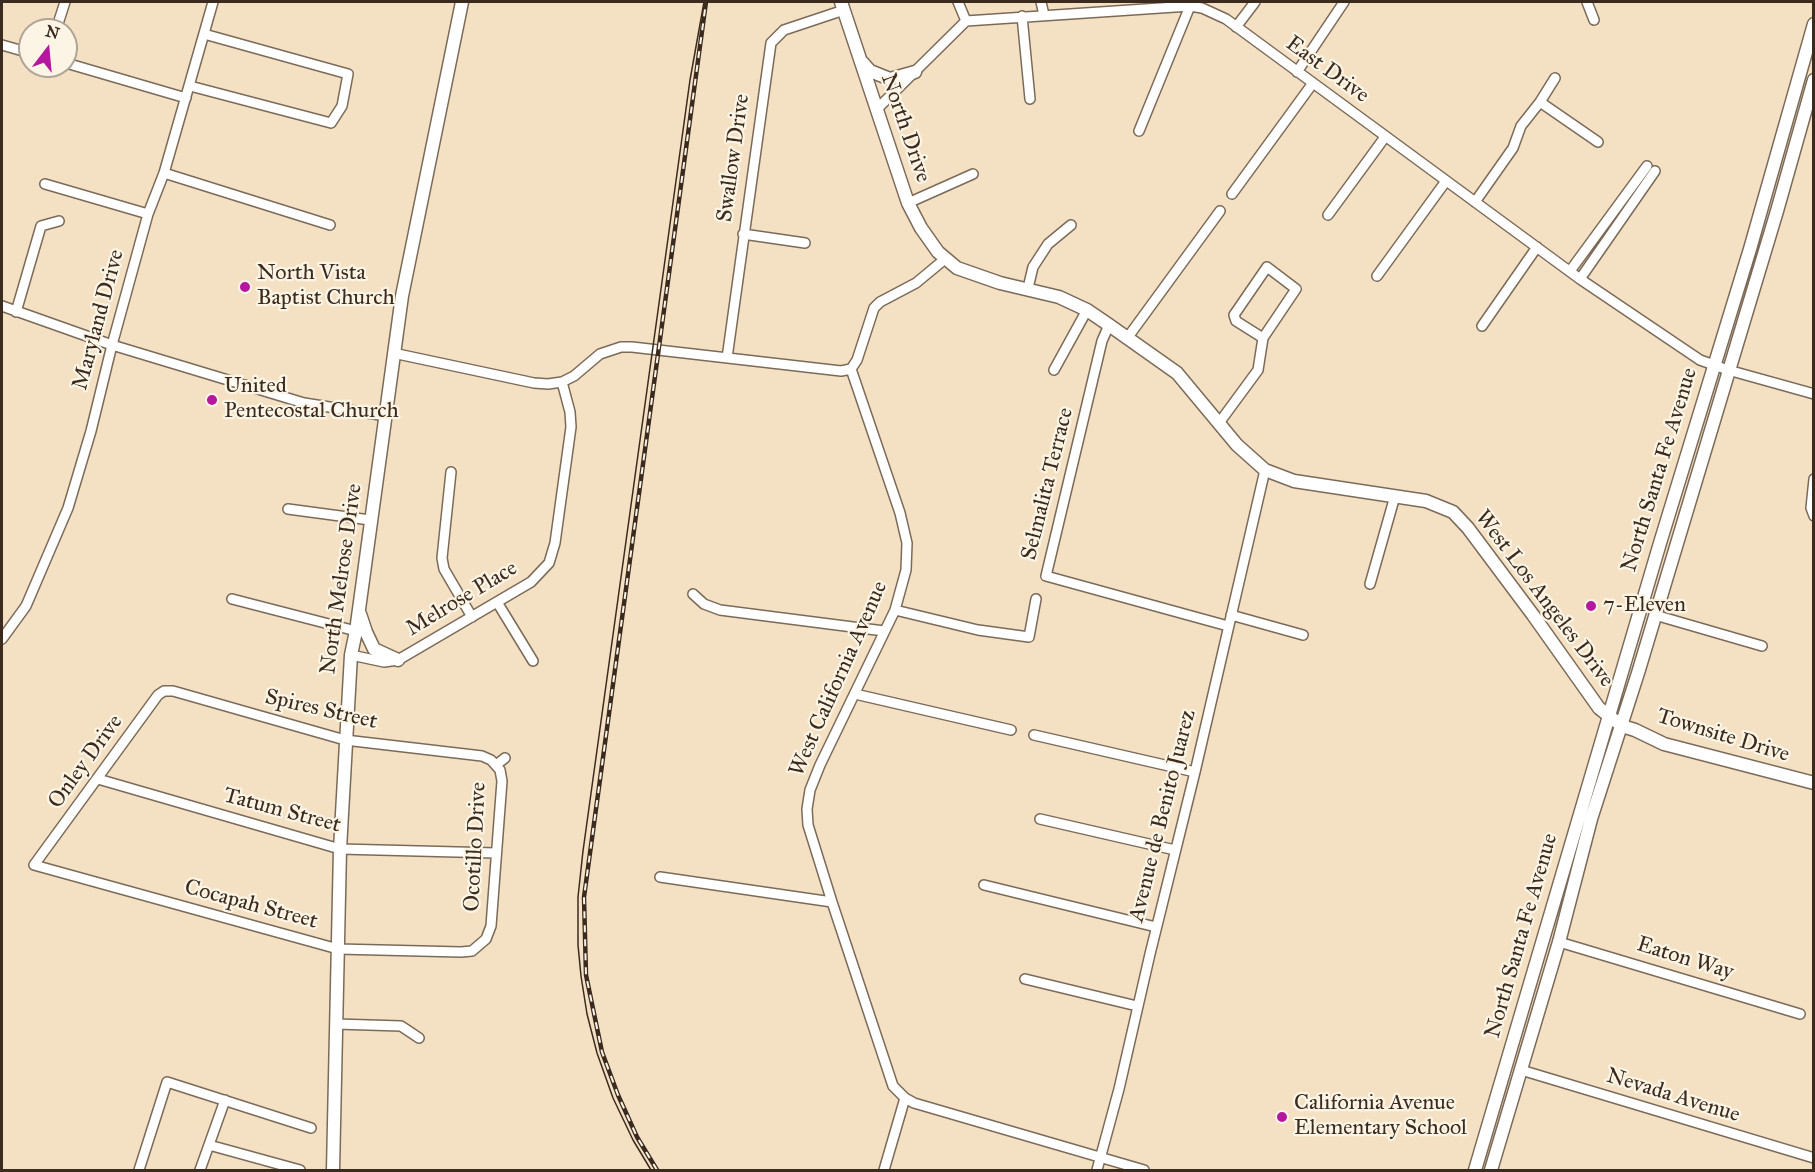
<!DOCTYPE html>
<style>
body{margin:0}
#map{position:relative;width:1815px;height:1172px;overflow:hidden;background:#f4e1c4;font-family:"IM FELL Great Primer",serif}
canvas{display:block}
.frame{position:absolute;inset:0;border:3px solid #3b2a1e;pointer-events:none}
.north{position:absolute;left:18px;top:18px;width:60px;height:60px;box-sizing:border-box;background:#fcf5e5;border:2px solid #afa495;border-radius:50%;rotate:16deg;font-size:16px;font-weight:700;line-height:24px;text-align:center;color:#3b2a1e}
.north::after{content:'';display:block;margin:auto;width:21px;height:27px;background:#b5179e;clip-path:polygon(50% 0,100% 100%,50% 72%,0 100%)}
</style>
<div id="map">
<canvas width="1815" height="1172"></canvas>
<div class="frame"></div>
<div class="north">N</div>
</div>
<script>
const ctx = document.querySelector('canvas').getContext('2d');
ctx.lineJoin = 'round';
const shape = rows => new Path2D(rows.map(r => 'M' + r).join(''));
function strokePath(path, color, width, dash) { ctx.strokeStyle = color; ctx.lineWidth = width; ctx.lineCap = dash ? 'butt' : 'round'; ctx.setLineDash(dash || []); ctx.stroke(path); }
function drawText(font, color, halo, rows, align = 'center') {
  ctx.font = font + ' "IM FELL Great Primer",serif'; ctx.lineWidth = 4.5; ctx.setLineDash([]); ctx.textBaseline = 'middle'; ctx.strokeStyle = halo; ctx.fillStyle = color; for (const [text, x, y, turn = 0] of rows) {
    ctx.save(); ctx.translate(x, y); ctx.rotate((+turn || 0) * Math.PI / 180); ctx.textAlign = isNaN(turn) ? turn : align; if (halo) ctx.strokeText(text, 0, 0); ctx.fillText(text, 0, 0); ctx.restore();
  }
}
const minor = shape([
 [958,2,966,21],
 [1041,2,1044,15],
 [1587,2,1594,20],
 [1022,16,1030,99],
 [1236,27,1255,2],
 [56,30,65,2],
 [2,45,30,53],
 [66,63,186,98],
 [1297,72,1344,2],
 [190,86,331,123,342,106,348,74,204,34],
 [1540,102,1598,142],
 [876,110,966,21,1190,6,1202,8,1226,19,1580,279,1700,360,1728,370,1814,394],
 [1139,131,1190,6],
 [164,173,330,225],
 [45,184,148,214],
 [1232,194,1313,83],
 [1475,202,1513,148,1521,126,1540,102,1555,78],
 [908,203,973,174],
 [1328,215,1385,137],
 [743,234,805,243],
 [1267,267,1296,289,1263,338,1236,321,1234,315,1267,267],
 [1570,271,1647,166],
 [1377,276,1446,181],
 [1580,279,1655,171],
 [1028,288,1033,267,1048,244,1071,225],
 [2,306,112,345,304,403,386,416],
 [16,312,41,226,59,221],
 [1109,325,1102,341,1046,576,1228,626],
 [1482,326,1537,247],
 [1128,337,1220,211],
 [393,353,534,383,548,384,562,382,574,376,600,354,621,347,632,347,841,371,851,369,857,360,874,308,880,302,916,283,945,259],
 [727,358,771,43,784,30,844,10],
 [851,369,900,513,907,543,906,570,895,610,820,765,810,790,807,809,808,825,832,902,893,1086,905,1098,914,1103,1144,1170],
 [1054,370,1087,310],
 [1219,423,1258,370,1263,338],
 [451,472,442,558,444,569,472,617],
 [1814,479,1811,508,1814,516],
 [288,509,370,520],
 [1370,584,1395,496],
 [693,594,704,604,720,610,884,631],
 [232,599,356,631],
 [497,602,533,661],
 [895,610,978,630,1029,637,1036,599],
 [1231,615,1303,635],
 [1655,615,1762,646],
 [2,639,26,606,68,508,91,431,112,345,148,214,164,173,213,2],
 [351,655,384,662,398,660,531,582,549,563,555,543,571,427,570,412,562,382],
 [164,691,173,691,345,740,482,756,491,760,500,770,502,781,491,926,486,939,472,951,461,952,338,949,34,865,158,695,164,691],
 [855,694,1011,730],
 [1034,735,1195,772],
 [496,765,505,758],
 [98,779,340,849,496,853],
 [1040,819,1175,850],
 [660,877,832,902],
 [984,885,1156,927],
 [1559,942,1800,1014],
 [1025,979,1137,1006],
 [336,1024,401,1026,419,1038],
 [1521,1070,1814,1158],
 [209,1145,300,1170],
 [139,1170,167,1082,311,1128],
 [200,1170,225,1100],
 [884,1170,905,1098],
 [1097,1170,1119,1089,1150,954,1195,772,1265,470]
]);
const major = shape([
 [841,2,908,203,921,228,938,252,957,268,1000,283,1059,297,1087,310,1109,325,1177,373,1237,445,1265,470,1294,481,1426,501,1453,512,1468,528,1533,615,1599,708,1622,726,1635,730,1664,744,1814,783],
 [862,62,870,71,890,79,915,72],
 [360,614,366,632,374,649,398,660],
 [333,1170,340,849,351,655,356,631,402,296,462,2],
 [1475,1170,1660,543,1750,249,1814,24],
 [1491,1170,1559,942,1591,819,1638,673,1777,211,1814,80]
]);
const tram = shape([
 [651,1170,633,1140,613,1098,597,1053,587,1014,581,976,578,945,578,897,583,851,690,80,704,2]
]);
const rail = shape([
 [657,1170,637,1137,618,1095,602,1052,586,975,584,897,706,2]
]);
const markers = [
 [245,287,6,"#b5179e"],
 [212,400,6,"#b5179e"],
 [1591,606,6,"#b5179e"],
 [1282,1117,6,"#b5179e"]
];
const streetNames = [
 ["East Drive",1327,70,36],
 ["North Drive",905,128,71],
 ["Swallow Drive",734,158,-82],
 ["Maryland Drive",99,320,-75],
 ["North Santa Fe Avenue",1660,470,-73],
 ["Selmalita Terrace",1048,484,-76],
 ["North Melrose Drive",342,579,-82],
 ["Melrose Place",462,599,-31],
 ["West Los Angeles Drive",1544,599,53],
 ["West California Avenue",839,679,-66],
 ["Spires Street",321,710,13],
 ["Townsite Drive",1723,736,17],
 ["Onley Drive",86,762,-54],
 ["Tatum Street",282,811,15],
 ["Avenue de Benito Juarez",1163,816,-76],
 ["Ocotillo Drive",476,847,-87],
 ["Cocapah Street",251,905,15],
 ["North Santa Fe Avenue",1522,936,-74],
 ["Eaton Way",1685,959,17],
 ["Nevada Avenue",1673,1096,17]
];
const poiNames = [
 ["North Vista",257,274],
 ["Baptist Church",257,299],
 ["United",224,387],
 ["Pentecostal Church",224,412],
 ["7-Eleven",1603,606],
 ["California Avenue",1294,1104],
 ["Elementary School",1294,1129]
];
strokePath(minor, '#7c6a58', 12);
strokePath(major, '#7c6a58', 15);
strokePath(minor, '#fff', 9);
strokePath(major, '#fff', 12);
strokePath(tram, '#3b2a1e', 1.5);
strokePath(rail, '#3b2a1e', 4.5);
strokePath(rail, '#fcf5e5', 2, [7]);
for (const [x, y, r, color] of markers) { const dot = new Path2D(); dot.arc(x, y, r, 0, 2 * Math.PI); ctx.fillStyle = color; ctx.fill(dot); strokePath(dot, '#fcf5e5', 2); }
drawText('22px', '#3b2a1e', '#fcf5e5', streetNames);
drawText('22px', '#3b2a1e', '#fcf5e5', poiNames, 'left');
</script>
